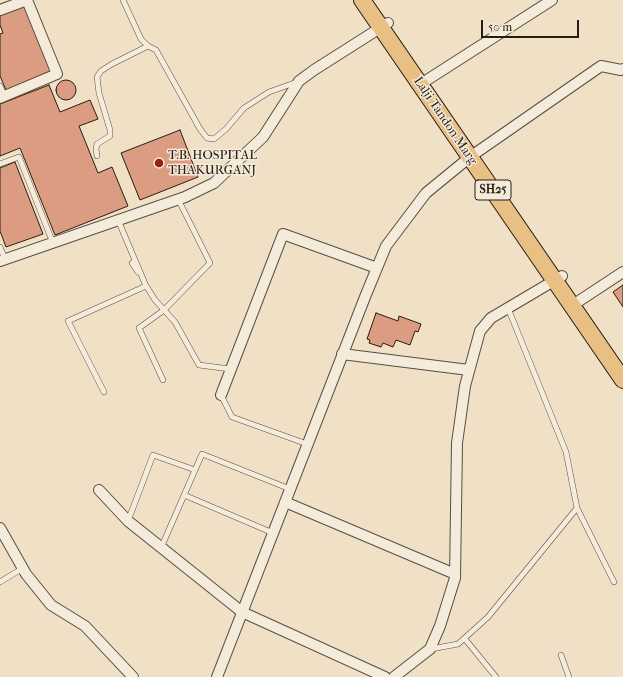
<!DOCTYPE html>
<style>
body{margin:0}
#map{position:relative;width:623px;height:677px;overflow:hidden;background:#f0e0c6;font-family:"IM FELL French Canon",serif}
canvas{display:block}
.scale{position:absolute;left:481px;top:20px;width:98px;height:18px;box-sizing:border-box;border:2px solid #271c15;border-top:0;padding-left:5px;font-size:12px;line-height:14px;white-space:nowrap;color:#271c15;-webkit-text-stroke:3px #f5ebda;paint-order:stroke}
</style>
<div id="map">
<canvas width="623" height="677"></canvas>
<div class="scale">50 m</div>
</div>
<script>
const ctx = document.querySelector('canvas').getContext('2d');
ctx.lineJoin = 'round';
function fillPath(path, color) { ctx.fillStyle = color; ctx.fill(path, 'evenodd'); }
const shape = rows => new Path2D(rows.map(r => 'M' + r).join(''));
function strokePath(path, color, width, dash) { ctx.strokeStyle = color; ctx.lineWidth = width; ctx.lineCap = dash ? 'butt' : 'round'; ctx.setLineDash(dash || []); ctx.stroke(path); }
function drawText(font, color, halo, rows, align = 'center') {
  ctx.font = font + ' "IM FELL French Canon",serif'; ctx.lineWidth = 3; ctx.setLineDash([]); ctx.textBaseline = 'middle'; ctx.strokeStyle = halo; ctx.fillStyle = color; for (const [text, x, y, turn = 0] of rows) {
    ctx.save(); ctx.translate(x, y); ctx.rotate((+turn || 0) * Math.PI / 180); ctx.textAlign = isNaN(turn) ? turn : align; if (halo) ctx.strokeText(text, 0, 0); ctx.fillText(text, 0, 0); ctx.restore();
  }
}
const building = shape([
 [25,5,52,71,6,90,0,76,0,34,3,33,0,25,0,15,25,5],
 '56 90a10 10 0 1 1 20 0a10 10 0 1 1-20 0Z',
 [49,85,60,112,90,100,98,119,79,126,98,173,112,167,128,206,55,235,20,148,0,156,0,104,49,85],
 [180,130,198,177,140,200,121,153,180,130],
 [15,162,43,234,6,247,0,231,0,168,15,162],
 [623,285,623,307,613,292,623,285],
 [376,313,398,321,399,316,421,324,418,332,415,331,410,345,396,340,393,347,383,343,381,347,369,343,370,340,367,339,376,313]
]);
const service = shape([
 [123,0,141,39,148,46,156,50,200,129,207,138,214,139,226,129,244,108,269,92,297,82],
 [0,86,5,97],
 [97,156,96,149,97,144,110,136,110,130,99,93,97,77,101,71,112,64,148,46],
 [0,164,19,157,53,243],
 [0,247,5,259],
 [132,263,138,272],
 [145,284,155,300,175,322,199,365,230,369],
 [163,380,139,328,164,310,210,263,178,199],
 [104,392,68,321,146,286,118,220],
 [221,395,232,417,307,444],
 [184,495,273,533],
 [577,508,614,582],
 [128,521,153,455,195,470],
 [161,548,202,454,290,489],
 [0,582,23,568],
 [465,639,496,677],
 [431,649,458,644,488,617,577,508,566,452,508,308],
 [561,655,569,677]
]);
const minor = shape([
 [0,10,27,0,57,74,0,98],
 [420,83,427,80,552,0],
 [0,261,185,197,214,183,263,137,299,81,314,70,388,23],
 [579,301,623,272],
 [342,354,469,370],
 [221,395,283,234,377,268],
 [99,490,128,521,242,612,385,677],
 [285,502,455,574],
 [0,528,26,574,51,605,85,626,133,677],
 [217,677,365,297,386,246,426,193,470,157,601,66,621,70,623,69],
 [394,677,430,649,440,626,455,578,457,443,465,386,480,331,491,318,562,276]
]);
const primary = shape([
 [362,0,623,380]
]);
const markers = [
 [159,163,5,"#8f2418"]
];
const shields = [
 [493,190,36]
];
const shieldNames = [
 ["SH25",493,190]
];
const streetNames = [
 ["Lalji Tandon Marg",445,121,56]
];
const poiNames = [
 ["T.B. HOSPITAL",168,156],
 ["THAKURGANJ",168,171]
];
fillPath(building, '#dc9c82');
strokePath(building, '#271c15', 1);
strokePath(service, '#594d41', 6);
strokePath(minor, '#594d41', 12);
strokePath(primary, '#271c15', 18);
strokePath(service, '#f5ebda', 5);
strokePath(minor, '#f5ebda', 10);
strokePath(primary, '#e8c083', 16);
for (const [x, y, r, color] of markers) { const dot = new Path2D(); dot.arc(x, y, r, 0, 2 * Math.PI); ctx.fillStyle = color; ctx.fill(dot); strokePath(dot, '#f5ebda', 1.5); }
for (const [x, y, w] of shields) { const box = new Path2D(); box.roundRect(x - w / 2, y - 10, w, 20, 3); ctx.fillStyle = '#f5ebda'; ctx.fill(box); strokePath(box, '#271c15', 1); }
drawText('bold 12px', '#271c15', null, shieldNames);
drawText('13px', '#271c15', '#f5ebda', streetNames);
drawText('13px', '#271c15', '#f5ebda', poiNames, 'left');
</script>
